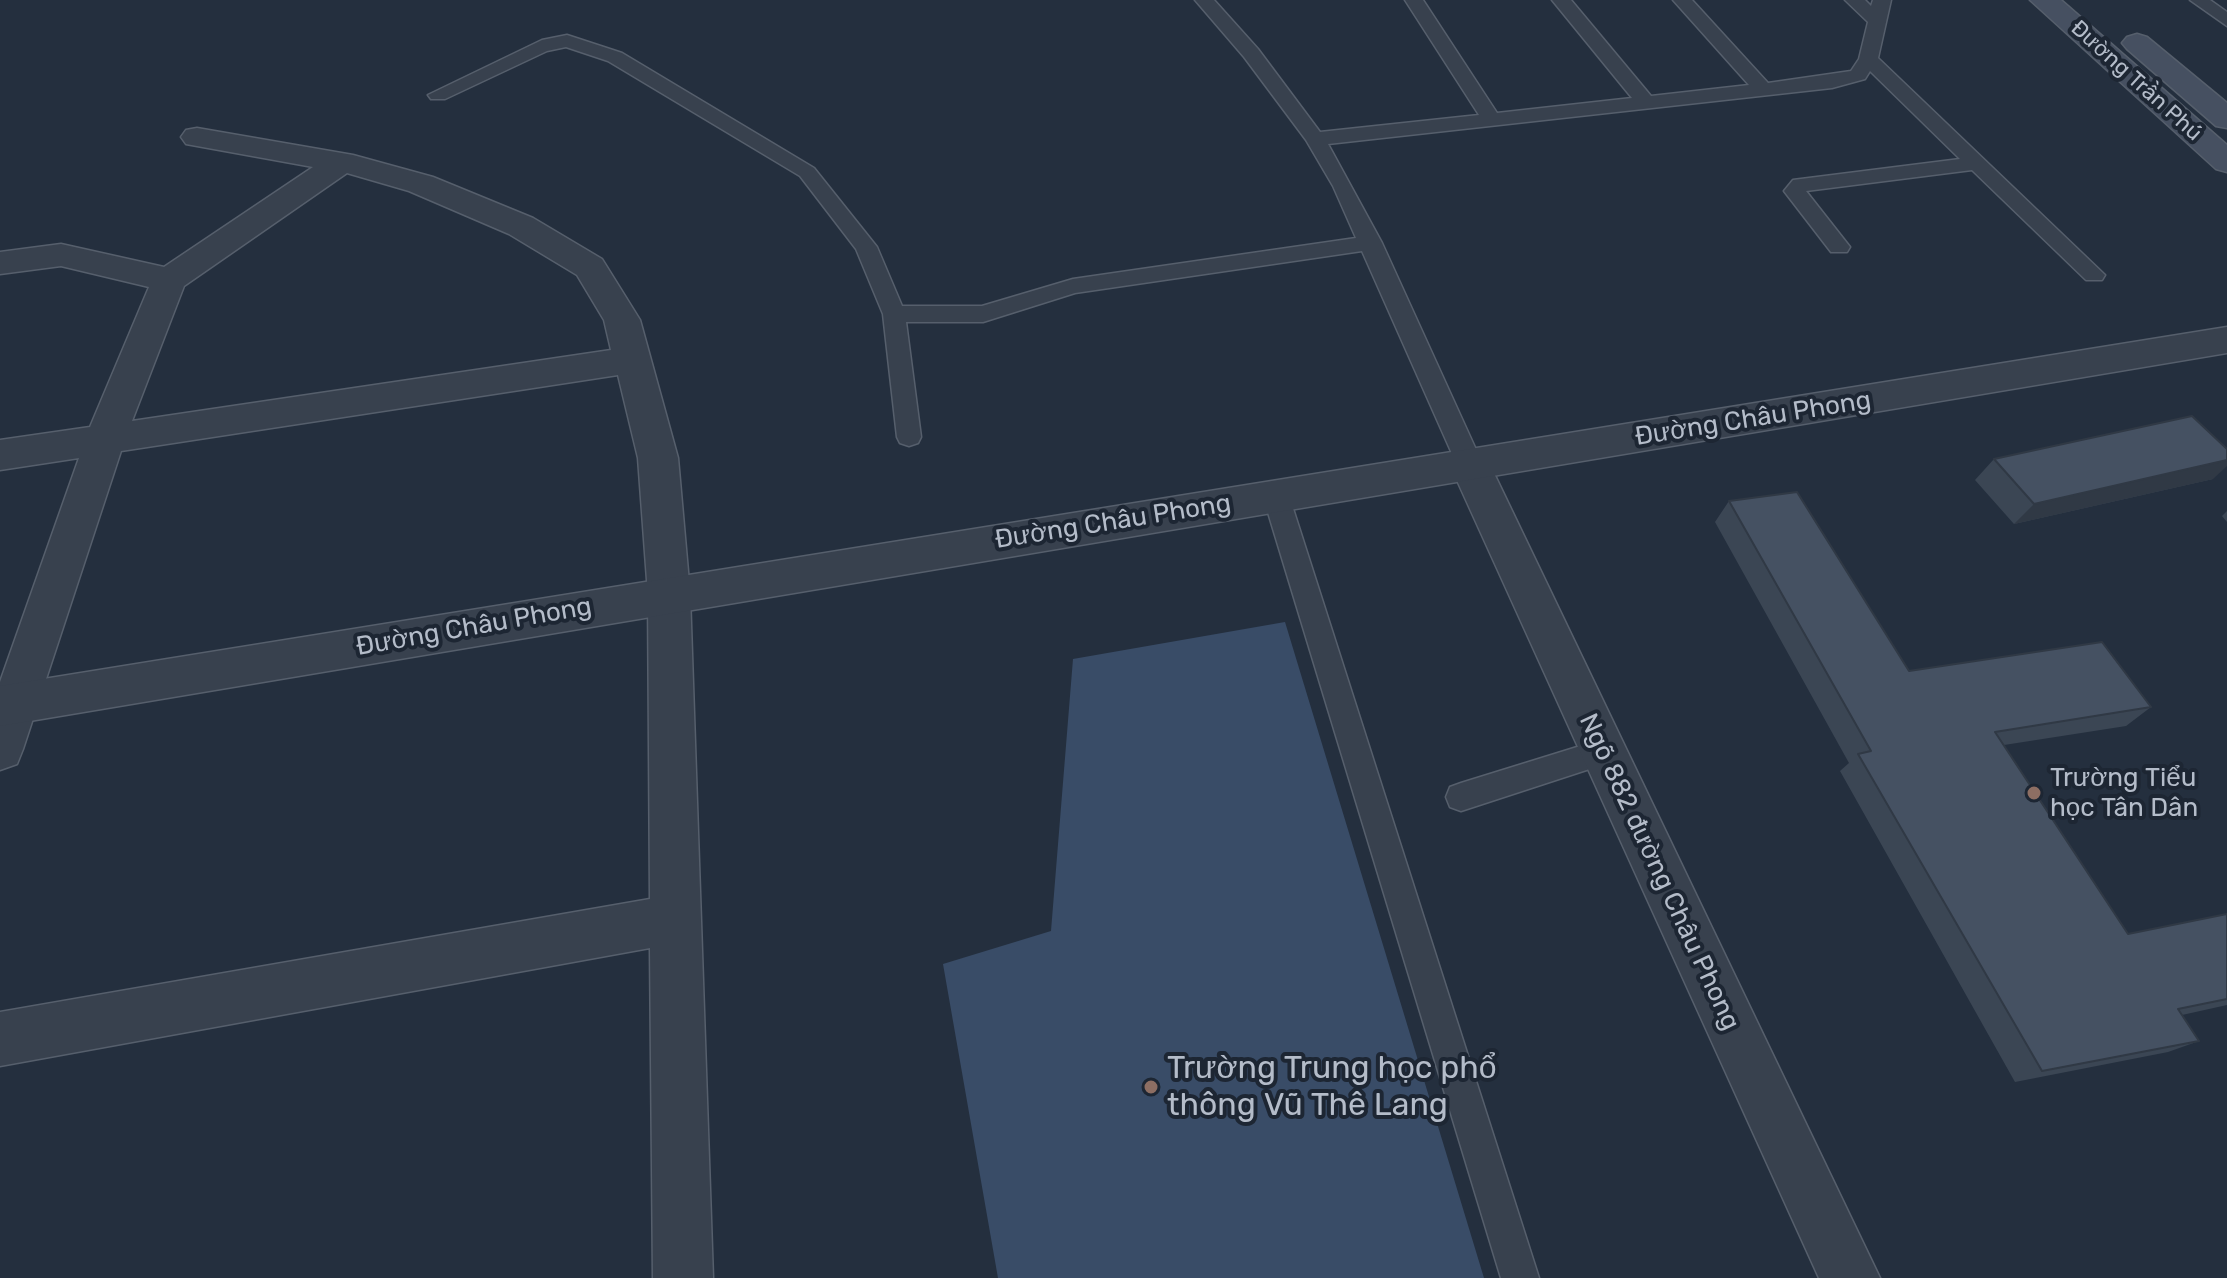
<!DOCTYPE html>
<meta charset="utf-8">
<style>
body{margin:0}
canvas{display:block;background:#242f3e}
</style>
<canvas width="2227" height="1278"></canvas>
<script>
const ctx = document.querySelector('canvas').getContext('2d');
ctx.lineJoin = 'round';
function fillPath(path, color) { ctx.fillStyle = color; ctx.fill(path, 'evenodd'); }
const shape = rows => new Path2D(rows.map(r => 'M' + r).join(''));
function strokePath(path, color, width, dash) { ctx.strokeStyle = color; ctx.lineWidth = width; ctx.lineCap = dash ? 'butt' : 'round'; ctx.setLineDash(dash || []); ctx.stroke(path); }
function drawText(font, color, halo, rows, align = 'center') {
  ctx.font = font + ' Rubik,sans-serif'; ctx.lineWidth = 8; ctx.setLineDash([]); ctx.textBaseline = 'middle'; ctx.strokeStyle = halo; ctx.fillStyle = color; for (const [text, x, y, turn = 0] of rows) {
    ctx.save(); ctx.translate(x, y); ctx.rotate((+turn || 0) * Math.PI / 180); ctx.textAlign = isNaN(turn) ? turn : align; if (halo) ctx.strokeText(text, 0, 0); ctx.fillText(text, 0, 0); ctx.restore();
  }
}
const water = shape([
 [1285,622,1484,1278,998,1278,943,964,1051,931,1073,659]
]);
const service = shape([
 [1195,0,1214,0,1258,49,1320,132,1479,115,1405,0,1423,0,1497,113,1632,98,1552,0,1571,0,1651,96,1749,85,1673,0,1692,0,1768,83,1851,71,1859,59,1868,22,1845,0,1865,0,1871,6,1873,0,1891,0,1878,58,2105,275,2102,280,2086,280,1972,170,1806,191,1850,247,1847,252,1831,252,1784,191,1793,180,1960,159,1870,71,1865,79,1832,88,1328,144,1382,243,1483,465,1479,472,1470,474,1461,472,1457,465,1362,251,1075,293,983,322,906,322,921,437,918,443,909,446,900,443,897,437,883,314,856,249,800,176,608,61,566,47,547,51,445,99,431,99,428,95,542,40,567,35,622,53,814,168,877,247,902,306,982,306,1073,279,1356,238,1333,186,1306,140,1244,57,1195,0],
 [2190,0,2210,0,2227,12,2227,26,2190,0],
 [1276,486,1285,489,1289,496,1539,1278,1501,1278,1263,496,1267,489,1276,486],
 [1603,739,1614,743,1618,752,1614,761,1461,811,1450,807,1446,797,1450,787,1461,783,1603,739]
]);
const minor = shape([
 [197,128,353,155,433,177,533,218,602,259,640,320,678,458,690,594,713,1278,653,1278,650,948,0,1066,0,1012,650,899,648,594,638,458,618,375,121,451,23,749,17,764,0,770,0,682,79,458,0,470,0,440,90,427,149,287,61,266,0,274,0,252,61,244,164,267,313,167,186,144,181,137,186,130,197,128],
 [347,173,409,191,509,234,577,275,604,320,611,350,132,421,184,286,347,173],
 [1470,450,1484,454,1490,465,1880,1278,1819,1278,1450,465,1456,454,1470,450]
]);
const tertiary = shape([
 [2227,327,2227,353,0,726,0,686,2227,327]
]);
const secondary = shape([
 [2030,0,2061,0,2227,145,2227,172,2216,169,2030,0],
 [2137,34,2147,37,2227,103,2227,128,2216,126,2127,49,2122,43,2127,37,2137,34]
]);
const wall = shape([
 [1994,459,2213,479,2014,524,1975,480],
 [1729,501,1909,671,2151,707,2126,726,2004,745,2128,934,2227,914,2227,1005,2182,1015,2199,1041,2168,1052,2015,1082,1840,771,1849,763,1715,522],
 [2227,511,2227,522,2222,516]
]);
const shadedWall = shape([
 [2227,460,2227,466,2213,479,2014,524,2034,504]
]);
const building = shape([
 [2192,416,2227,449,2227,460,2034,504,1994,459,2192,416],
 [1797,492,1909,671,2102,642,2151,707,1995,732,2128,934,2227,914,2227,999,2178,1009,2199,1041,2042,1071,1858,754,1871,751,1729,501,1797,492]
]);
const markers = [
 [2034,793,8,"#8d6e63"],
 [1151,1087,8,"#8d6e63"]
];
const farStreetnames = [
 ["Đường Trần Phú",2136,81,42]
];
const streetNames = [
 ["Đường Châu Phong",1753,419,-9],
 ["Đường Châu Phong",1113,522,-9],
 ["Đường Châu Phong",474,627,-10],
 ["Ngõ 882 đường Châu Phong",1659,872,65]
];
const poiNames = [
 ["Trường Tiểu",2050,778],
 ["học Tân Dân",2050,808]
];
const nearPoinames = [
 ["Trường Trung học phổ",1167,1069],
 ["thông Vũ Thê Lang",1167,1106]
];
fillPath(water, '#394c67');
strokePath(service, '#565f6c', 3);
strokePath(minor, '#565f6c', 3);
strokePath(tertiary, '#565f6c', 3);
strokePath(secondary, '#565f6c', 3);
fillPath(service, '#38414e');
fillPath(minor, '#38414e');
fillPath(tertiary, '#38414e');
fillPath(secondary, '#465061');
fillPath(wall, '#3b4654');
fillPath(shadedWall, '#303945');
fillPath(building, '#455162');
strokePath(building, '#303945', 2);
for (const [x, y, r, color] of markers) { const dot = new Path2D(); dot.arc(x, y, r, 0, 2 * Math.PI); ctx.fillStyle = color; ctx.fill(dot); strokePath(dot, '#1d2633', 3); }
drawText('22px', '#b4bcc9', '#1d2633', farStreetnames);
drawText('26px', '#b4bcc9', '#1d2633', streetNames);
drawText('26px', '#b4bcc9', '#1d2633', poiNames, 'left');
drawText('32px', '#b4bcc9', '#1d2633', nearPoinames, 'left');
</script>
